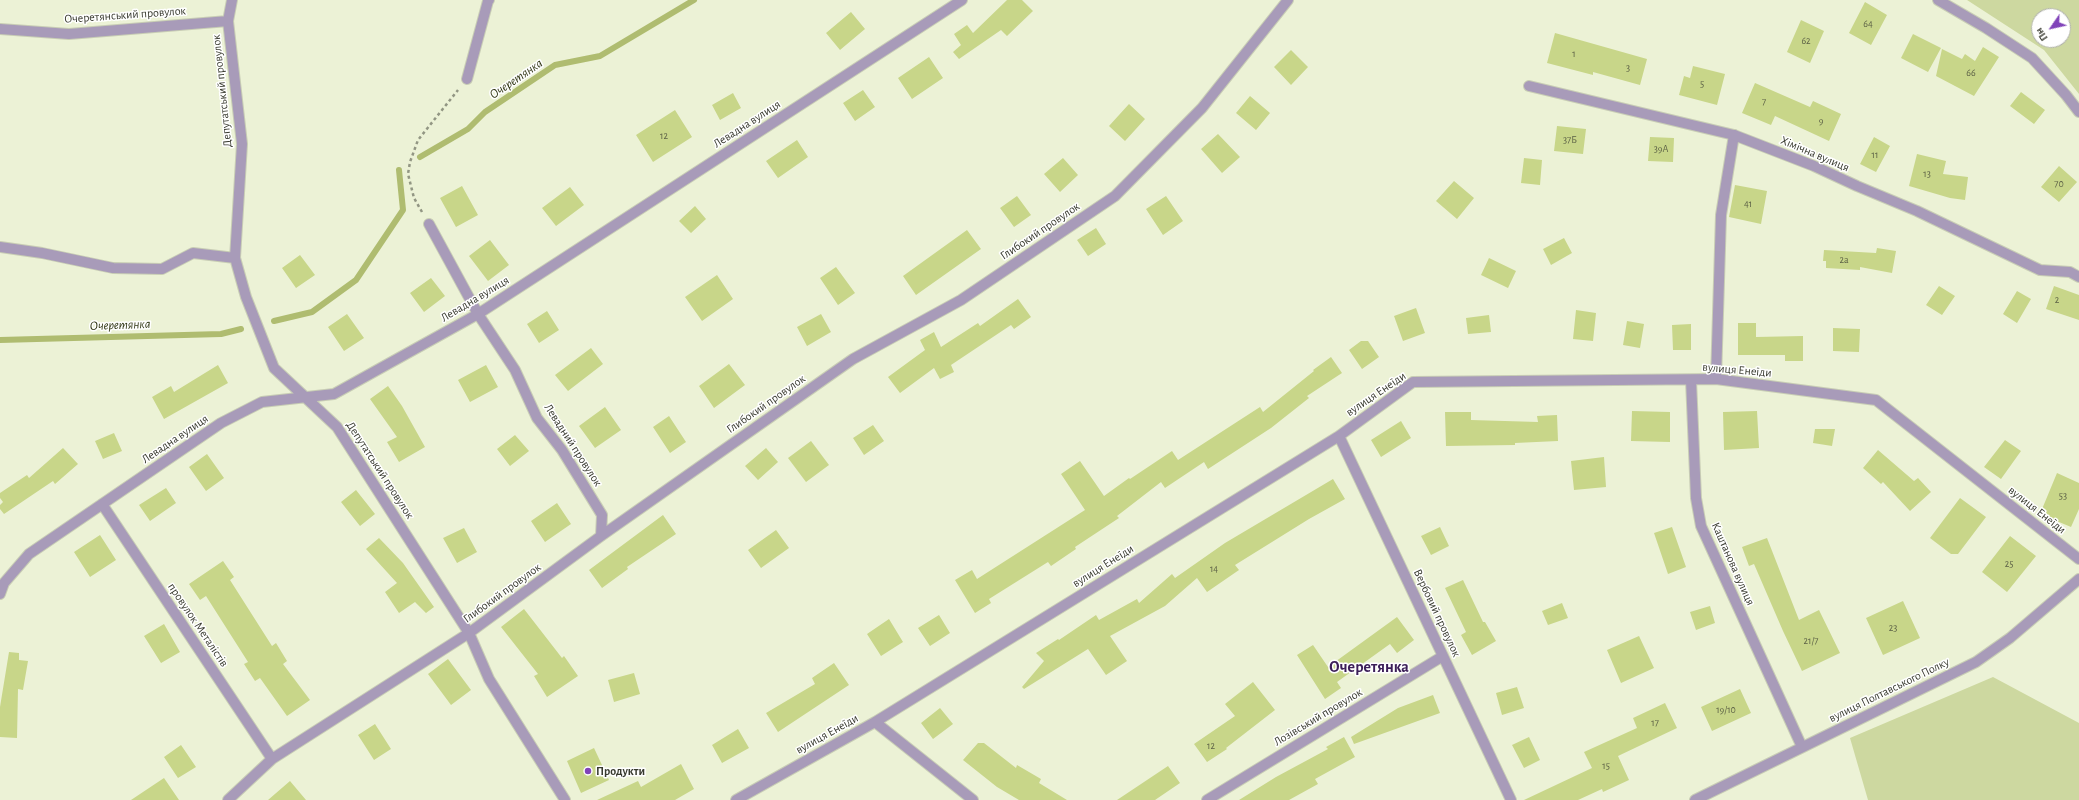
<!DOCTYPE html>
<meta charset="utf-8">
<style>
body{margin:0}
#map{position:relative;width:2079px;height:800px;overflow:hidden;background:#ecf2d6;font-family:"Alegreya Sans",sans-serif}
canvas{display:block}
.north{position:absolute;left:2031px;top:8px;width:40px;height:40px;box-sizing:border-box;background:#fff;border:1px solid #afb0ac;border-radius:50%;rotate:236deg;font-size:11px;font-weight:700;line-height:16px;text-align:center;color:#383a2f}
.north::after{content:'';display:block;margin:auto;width:14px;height:18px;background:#8043b9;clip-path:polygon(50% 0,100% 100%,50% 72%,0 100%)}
</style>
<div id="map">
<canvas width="2079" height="800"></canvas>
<div class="north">Пн</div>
</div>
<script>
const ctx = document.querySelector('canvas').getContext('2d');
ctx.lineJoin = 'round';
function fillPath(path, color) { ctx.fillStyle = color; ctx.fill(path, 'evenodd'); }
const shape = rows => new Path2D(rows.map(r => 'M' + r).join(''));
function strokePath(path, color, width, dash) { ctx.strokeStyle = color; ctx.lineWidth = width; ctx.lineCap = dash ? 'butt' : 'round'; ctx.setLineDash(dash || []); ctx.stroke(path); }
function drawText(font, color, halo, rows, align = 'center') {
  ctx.font = font + ' "Alegreya Sans",sans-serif'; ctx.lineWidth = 3; ctx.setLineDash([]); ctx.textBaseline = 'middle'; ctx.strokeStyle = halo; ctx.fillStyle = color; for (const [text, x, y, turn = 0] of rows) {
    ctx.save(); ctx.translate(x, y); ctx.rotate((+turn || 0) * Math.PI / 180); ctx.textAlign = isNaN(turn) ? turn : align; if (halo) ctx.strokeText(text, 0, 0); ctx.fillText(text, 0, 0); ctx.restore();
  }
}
const green = shape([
 [1967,0,2079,0,2079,94,2044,50],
 [2039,16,2063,16,2063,40,2039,40],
 [1993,677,2079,723,2079,800,1868,800,1850,738]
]);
const stream = shape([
 [420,157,468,129,485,112,555,65,600,56,694,0],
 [274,321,312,312,356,280,403,210,399,170],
 [0,340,221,334,241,329]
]);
const building = shape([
 [1007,0,1022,0,1033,11,1007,36,1001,30,959,59,953,52,961,45,954,34,967,25,973,33],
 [1865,2,1887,15,1871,45,1849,33],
 [851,12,865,29,840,50,826,33],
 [1801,20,1824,31,1810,63,1787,52],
 [1555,33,1647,59,1640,85,1593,72,1593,75,1547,63],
 [1913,34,1941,48,1928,72,1901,58],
 [1983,47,1999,57,1974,96,1936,76,1942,49,1962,59,1965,54,1975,61],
 [1291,50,1308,67,1291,85,1274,67],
 [929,57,943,78,912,99,898,78],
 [1693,66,1725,74,1717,105,1679,95,1684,76,1690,78],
 [1755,83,1810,107,1813,101,1841,114,1829,141,1775,116,1771,125,1742,113],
 [863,90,875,107,855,121,843,103],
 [2021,92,2045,110,2034,124,2010,106],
 [733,93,741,108,720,120,712,105],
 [1250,96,1270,113,1256,130,1236,113],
 [1129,104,1145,119,1125,141,1109,126],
 [675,110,692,137,653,162,636,135],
 [1557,126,1586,129,1583,154,1554,151],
 [1218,134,1240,157,1222,173,1201,149],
 [1650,137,1674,138,1673,162,1648,161],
 [1874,137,1890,146,1876,172,1860,164],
 [797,140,808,157,778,178,766,161],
 [1917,154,1946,161,1943,174,1968,177,1965,200,1950,198,1909,186],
 [1063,158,1078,175,1060,192,1044,174],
 [1524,158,1542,160,1540,185,1521,183],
 [2059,166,2077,182,2059,202,2041,187],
 [1454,181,1474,198,1457,219,1436,201],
 [1735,185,1767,191,1761,224,1729,217],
 [462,186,478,215,456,227,440,198],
 [570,187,584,205,556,226,542,208],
 [1017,196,1031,215,1014,227,1000,208],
 [1166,196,1183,221,1163,235,1146,209],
 [695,206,706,219,691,233,679,221],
 [1096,228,1106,244,1088,256,1077,240],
 [967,230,981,249,916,295,903,276],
 [1564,238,1572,253,1551,265,1543,249],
 [490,240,509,265,488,281,469,256],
 [1877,248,1896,251,1892,273,1860,267,1860,270,1826,268,1826,261,1823,261,1824,250,1876,253],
 [300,255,315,275,296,288,282,268],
 [1489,258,1516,271,1508,288,1481,275],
 [836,267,855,293,838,305,820,278],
 [717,275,733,299,702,321,685,297],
 [431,278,445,296,424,312,410,293],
 [1939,286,1955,296,1942,315,1926,305],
 [2054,286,2079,295,2079,320,2046,309],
 [2017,291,2031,299,2017,323,2003,314],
 [1018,299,1031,317,1014,329,1011,325,951,365,954,372,940,379,934,368,900,393,888,377,925,350,920,340,934,332,941,347,978,323,980,326],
 [1416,308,1425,333,1403,341,1394,316],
 [1576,310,1596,313,1593,341,1573,339],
 [547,311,559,330,539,343,527,324],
 [347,314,364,338,344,351,328,327],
 [821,314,831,332,807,346,797,327],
 [1489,315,1491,332,1468,334,1466,318],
 [1627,321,1644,324,1640,348,1623,345],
 [1738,323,1756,323,1756,337,1803,336,1803,361,1785,361,1785,355,1738,355],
 [1691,324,1691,350,1673,350,1672,325],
 [1833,328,1860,329,1859,352,1833,351],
 [1361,341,1368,341,1379,357,1362,369,1349,350],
 [591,348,603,364,568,391,555,375],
 [1331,357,1342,373,1307,396,1309,398,1271,428,1208,469,1204,462,1165,488,1161,482,1117,516,1119,518,1075,547,1076,549,1051,566,1048,562,989,599,991,603,975,613,955,580,972,570,977,579,1085,510,1061,474,1080,461,1104,496,1129,478,1130,479,1172,451,1178,460,1260,407,1263,412,1314,371,1313,370],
 [729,364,745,385,714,408,699,386],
 [218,365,228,383,164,419,152,397,171,386,174,392],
 [486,365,498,387,470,402,458,380],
 [388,386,402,406,425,447,399,462,387,442,397,437,370,399],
 [605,407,621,430,595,448,579,426],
 [1632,411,1670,412,1670,442,1631,441],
 [1757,411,1759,448,1724,450,1723,412],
 [1445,412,1471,412,1471,420,1538,422,1537,416,1557,415,1558,441,1515,443,1515,445,1446,446],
 [669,416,686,442,670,453,653,427],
 [1401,421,1411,438,1381,457,1371,440],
 [873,425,884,441,864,455,853,438],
 [1815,429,1835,429,1832,446,1813,443],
 [114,433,122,451,103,459,95,441],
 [515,435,529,451,510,466,497,449],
 [2005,440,2021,451,2001,479,1984,467],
 [811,441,829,465,806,482,788,458],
 [63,448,78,464,55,484,53,481,4,514,0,509,0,505,3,502,0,498,0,493,27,475,29,478],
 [766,448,778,462,758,480,745,466],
 [1878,450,1914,481,1918,478,1931,492,1910,511,1883,482,1881,484,1863,468],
 [207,454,224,478,206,491,189,467],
 [1604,457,1606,487,1574,490,1571,461],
 [2057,473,2079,483,2079,509,2071,527,2040,514],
 [1333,479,1345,499,1309,519,1235,565,1239,570,1207,592,1197,578,1165,606,1110,636,1127,661,1106,675,1088,649,1024,689,1022,687,1044,661,1036,653,1058,639,1059,640,1096,615,1099,620,1137,599,1139,603,1172,574,1175,578,1225,543],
 [166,488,176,503,150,521,139,505],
 [356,490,375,514,360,526,341,502],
 [1960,498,1986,517,1958,554,1951,554,1930,538],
 [557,503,571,524,545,542,531,521],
 [663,515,676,534,627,567,628,569,602,588,589,570],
 [1440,527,1449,546,1431,555,1421,536],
 [1672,527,1686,567,1668,574,1654,533],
 [464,528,477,552,457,563,443,538],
 [776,530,789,548,761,568,748,550],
 [100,535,116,560,90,577,74,552],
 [2010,536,2036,556,2007,592,1982,572],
 [379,538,403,563,434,607,426,613,415,602,399,613,385,592,397,583,366,549],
 [1767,538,1799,620,1819,610,1840,653,1802,671,1783,631,1754,564,1749,566,1742,547],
 [223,561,234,577,230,580,272,646,276,643,287,661,283,664,310,700,287,716,260,678,255,681,244,664,248,662,206,596,200,600,189,584],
 [1463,580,1483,622,1485,622,1496,641,1472,655,1461,635,1466,632,1445,588],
 [1903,601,1920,638,1883,655,1866,618],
 [1562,603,1568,618,1548,625,1542,611],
 [1710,606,1715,623,1696,630,1690,612],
 [524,609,562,658,564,656,578,676,547,697,534,676,538,674,501,627],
 [939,615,950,633,930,646,918,628],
 [1397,617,1414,640,1397,653,1390,644,1337,682,1341,688,1325,699,1297,655,1313,645,1328,667],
 [889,619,903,642,881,656,867,634],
 [164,624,180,652,161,663,144,636],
 [1639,636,1654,668,1621,683,1607,650],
 [9,652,19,653,19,660,28,661,23,690,18,689,17,738,0,737,0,707],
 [448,659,471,690,451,705,428,674],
 [834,663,849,685,778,732,766,713,815,684,812,678],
 [634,673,640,694,614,702,608,680],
 [1253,682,1275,710,1226,748,1227,749,1207,762,1194,744,1235,716,1225,704],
 [1517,687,1524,708,1502,715,1496,693],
 [1740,689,1751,713,1712,731,1701,707],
 [1433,695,1440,713,1354,744,1351,737,1398,708],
 [1665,703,1677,728,1618,756,1629,780,1603,792,1602,789,1578,800,1524,800,1592,768,1584,752,1637,728,1633,718],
 [940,708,953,724,933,739,921,723],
 [375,724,391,749,374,760,358,735],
 [738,729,749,748,722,763,712,745],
 [1344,737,1355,757,1315,779,1318,784,1289,800,1239,800,1276,777,1328,749,1326,747],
 [1529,737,1540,760,1524,768,1512,745],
 [978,743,984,743,1016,768,1017,765,1041,779,1039,783,1067,800,1019,800,997,787,963,760],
 [181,745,196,767,178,778,164,757],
 [594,748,609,780,581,793,567,761],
 [681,764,694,789,675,800,597,800,638,781,641,787],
 [1168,766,1180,783,1155,800,1117,800],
 [164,778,179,800,131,800],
 [290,781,306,800,268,800]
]);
const path = shape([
 [422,212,414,198,408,174,410,162,418,140,458,90]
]);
const service = shape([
 [1716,379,1721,215,1734,135]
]);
const minor = shape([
 [232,0,228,21,242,144,235,258,246,297,274,368,337,427,469,633,489,679,565,800],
 [1938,0,1986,28,2032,58,2066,95,2079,112],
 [0,29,69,34,228,21],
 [467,79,488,1,489,0],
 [1529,86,1734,135,1814,166,1857,186,1917,211,2040,270,2070,272,2079,277],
 [429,224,478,314,515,370,537,418,562,450,602,515,601,536],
 [0,247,42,253,113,268,162,269,193,253,235,258],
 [1691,380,1696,498,1701,526,1802,747],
 [1339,436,1511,800],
 [102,504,272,759],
 [0,594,4,583,29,554,221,423,262,402,334,394,478,314,962,0],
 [875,722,973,800],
 [228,800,272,759,469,633,601,536,853,359,961,300,1115,196,1202,108,1288,0],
 [736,800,875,722,1339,436,1413,382,1716,379,1876,400,2079,559],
 [1207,800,1443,656],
 [1695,800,1976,662,2010,638,2079,579]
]);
const markers = [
 [588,771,4,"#8043b9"]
];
const numberNames = [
 ["64",1868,24],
 ["62",1806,41],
 ["1",1574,54],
 ["3",1628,68],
 ["66",1971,73],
 ["5",1702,84],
 ["7",1764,102],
 ["9",1821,121],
 ["12",664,136],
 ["37Б",1570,140],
 ["39А",1661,149],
 ["11",1875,155],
 ["13",1927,174],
 ["70",2059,184],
 ["41",1748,204],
 ["2а",1844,260],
 ["2",2057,300],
 ["53",2063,496],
 ["25",2009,564],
 ["14",1214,569],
 ["23",1893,628],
 ["21/7",1811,641],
 ["19/10",1726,710],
 ["17",1655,723],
 ["12",1211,746],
 ["15",1606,766]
];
const streetNames = [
 ["Очеретянський провулок",125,15,-4],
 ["Депутатський провулок",222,91,-96],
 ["Левадна вулиця",747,124,-33],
 ["Хімічна вулиця",1815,154,23],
 ["Глибокий провулок",1040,231,-34],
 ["Левадна вулиця",475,299,-31],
 ["вулиця Енеїди",1737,370,5],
 ["вулиця Енеїди",1376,394,-34],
 ["Глибокий провулок",766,404,-35],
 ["Левадна вулиця",175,439,-34],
 ["Левадний провулок",573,445,57],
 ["Депутатський провулок",380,470,57],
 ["вулиця Енеїди",2037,510,38],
 ["Каштанова вулиця",1733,564,66],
 ["вулиця Енеїди",1103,566,-32],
 ["Глибокий провулок",502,593,-36],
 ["Вербовий провулок",1437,613,65],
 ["провулок Металістів",198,625,56],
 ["вулиця Полтавського Полку",1889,690,-26],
 ["Лозівський провулок",1318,717,-31],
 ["вулиця Енеїди",827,734,-29]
];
const poiNames = [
 ["Продукти",596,771]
];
const waterNames = [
 ["Очеретянка",516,79,-34],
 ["Очеретянка",120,325,-2]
];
const districtNames = [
 ["Очеретянка",1369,667]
];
fillPath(green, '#cdd8a0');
strokePath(stream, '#afbc70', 6);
fillPath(building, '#c8d689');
strokePath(service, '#c8cdb5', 12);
strokePath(minor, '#c8cdb5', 12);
strokePath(path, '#929683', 2.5, [3, 3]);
strokePath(service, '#a89bb9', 10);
strokePath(minor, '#a89bb9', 10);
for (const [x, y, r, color] of markers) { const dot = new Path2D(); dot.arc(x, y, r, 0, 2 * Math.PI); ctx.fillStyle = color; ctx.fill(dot); strokePath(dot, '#fff', 1.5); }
drawText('10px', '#5c6146', null, numberNames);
drawText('12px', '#383a2f', '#fff', streetNames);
drawText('bold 12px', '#383a2f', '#fff', poiNames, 'left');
drawText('italic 13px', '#313715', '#fff', waterNames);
drawText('bold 16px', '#3c1f58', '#fff', districtNames);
</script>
